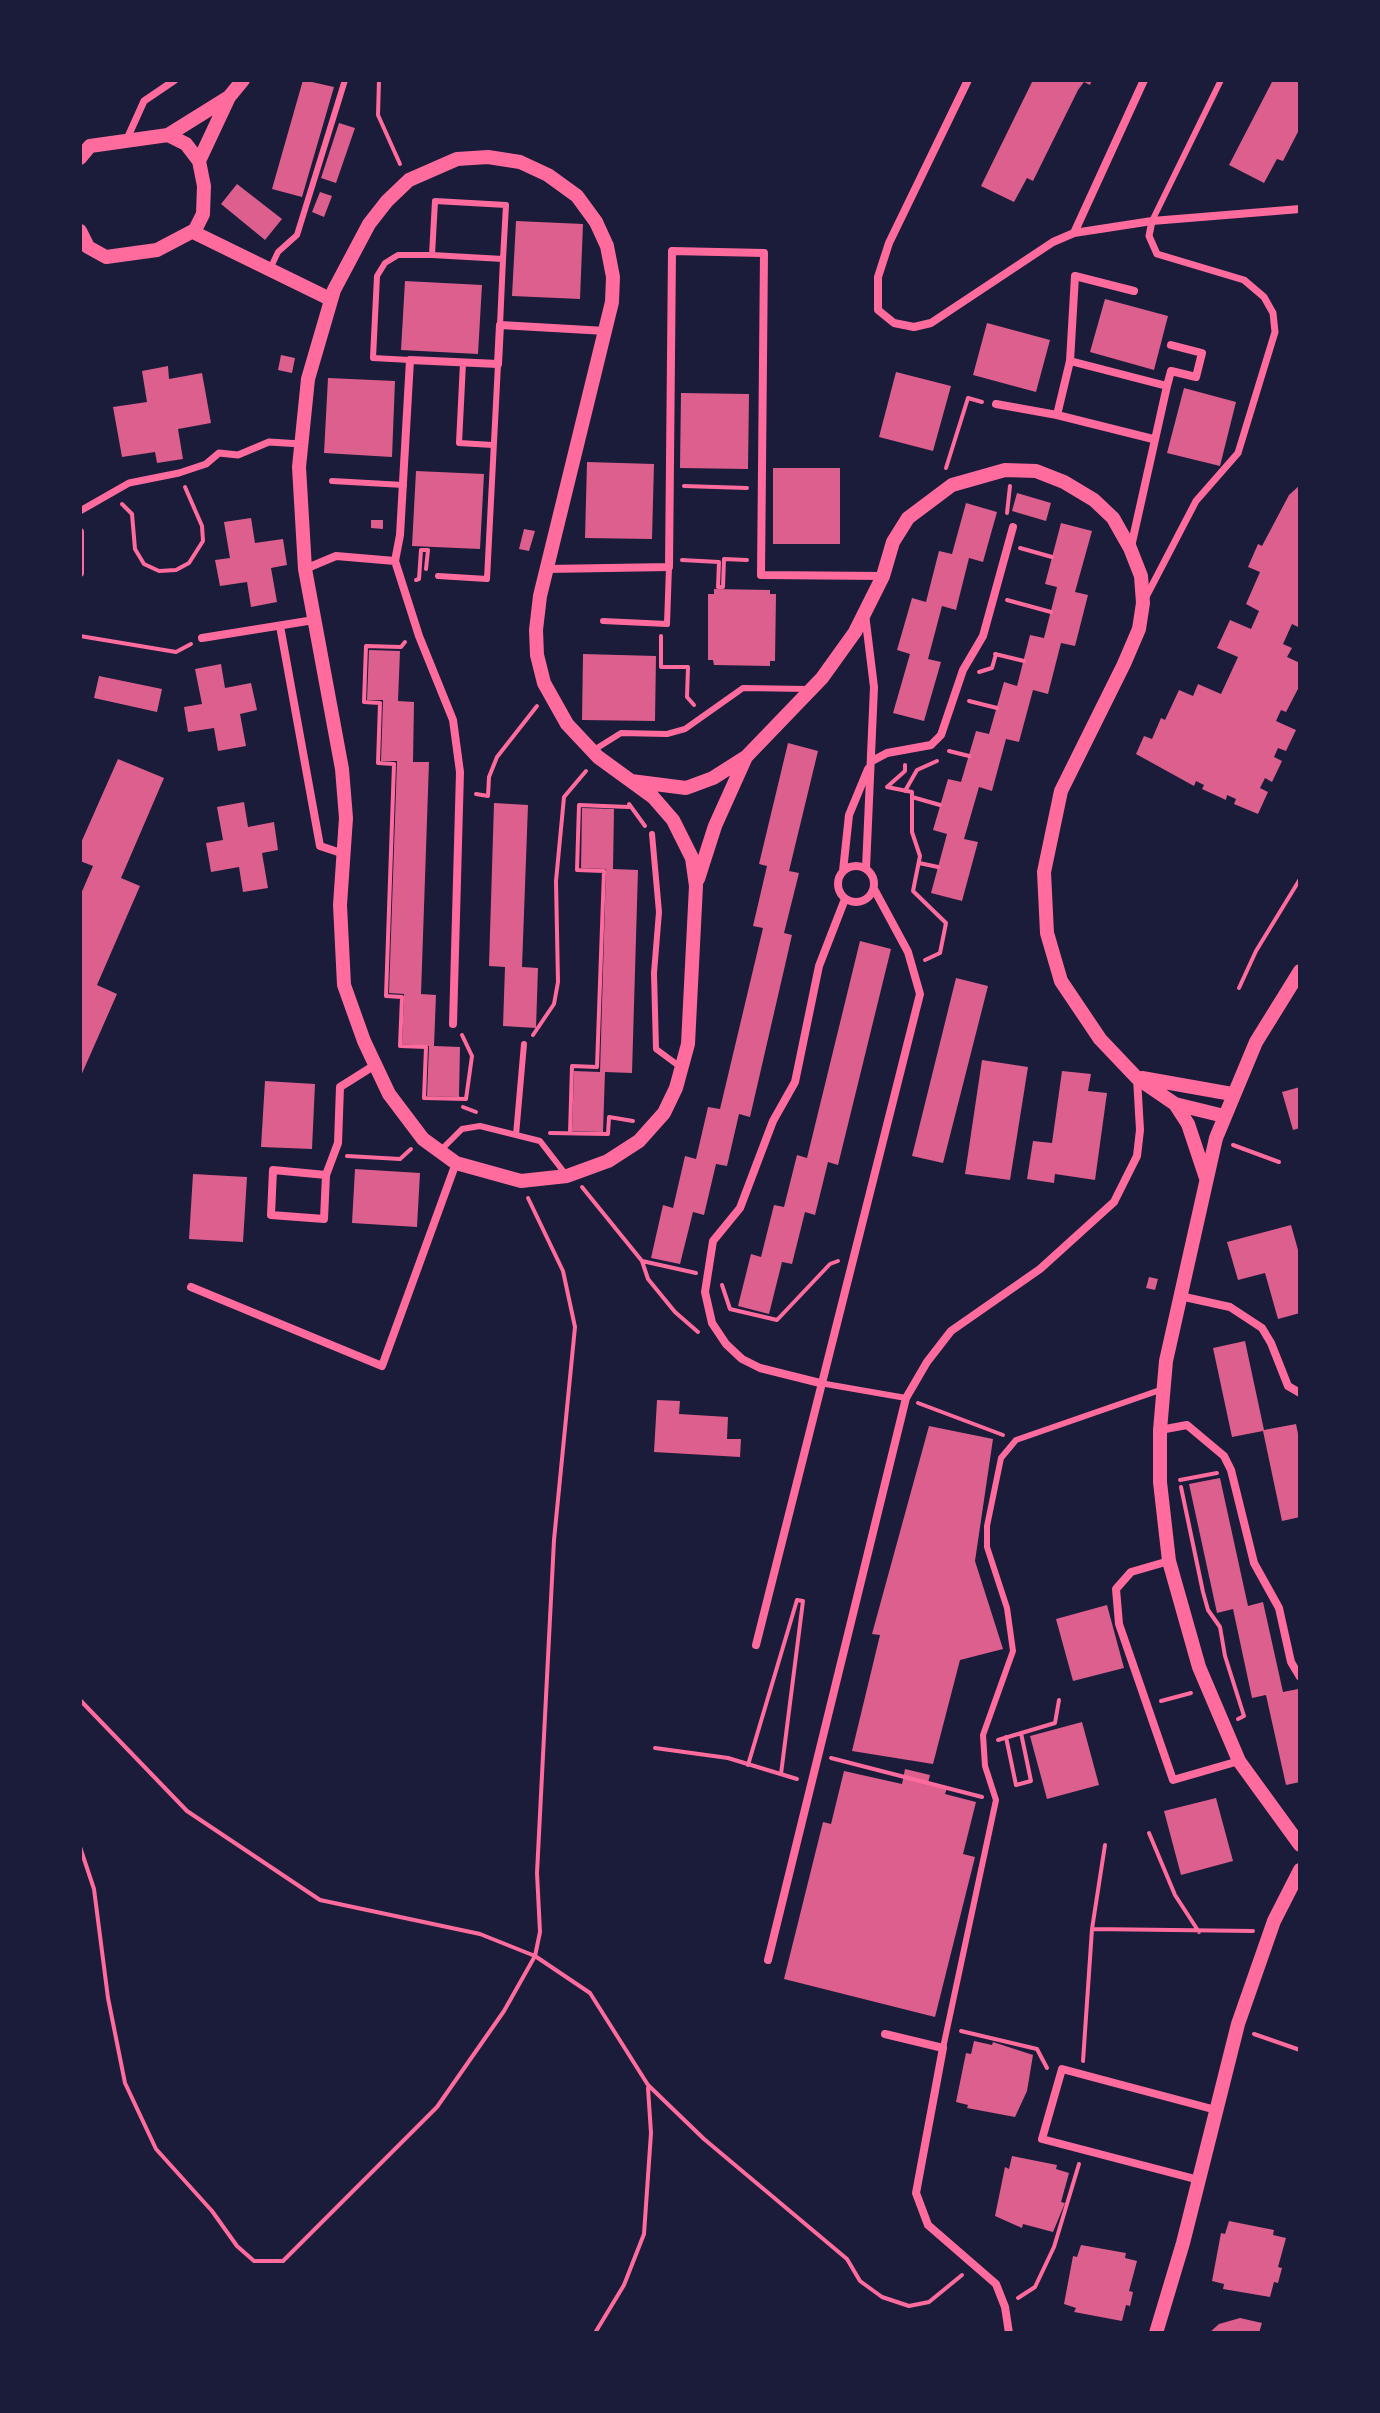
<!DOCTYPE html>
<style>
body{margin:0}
#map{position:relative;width:1380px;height:2413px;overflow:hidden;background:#1b1b3a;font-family:Roboto,sans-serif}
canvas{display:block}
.frame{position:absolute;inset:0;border:82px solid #1b1b3a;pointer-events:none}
</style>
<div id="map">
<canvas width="1380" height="2413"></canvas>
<div class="frame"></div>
</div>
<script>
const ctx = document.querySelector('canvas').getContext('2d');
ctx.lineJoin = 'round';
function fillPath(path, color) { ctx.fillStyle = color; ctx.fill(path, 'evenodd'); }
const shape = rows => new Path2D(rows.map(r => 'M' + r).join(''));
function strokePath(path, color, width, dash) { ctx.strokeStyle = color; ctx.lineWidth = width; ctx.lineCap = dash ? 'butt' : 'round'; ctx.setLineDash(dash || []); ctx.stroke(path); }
const building = shape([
 [303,80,334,87,302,197,272,189],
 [1033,80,1092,80,1090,85,1084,82,1078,90,1033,181,1027,178,1014,202,981,186],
 [1273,80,1300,80,1300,128,1283,161,1277,159,1264,183,1229,165],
 [339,123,355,128,336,183,321,178],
 [237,184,282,219,265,240,221,204],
 [320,192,332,196,324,217,312,212],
 [516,221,583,224,580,299,512,296],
 [405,281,482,285,478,354,401,350],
 [1105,299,1168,316,1154,370,1090,352],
 [987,323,1050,340,1036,392,973,375],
 [281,355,295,358,292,373,278,370],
 [168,366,169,379,202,373,211,423,178,429,183,459,157,463,155,452,122,457,113,407,147,402,142,371],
 [896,372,951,386,933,451,879,437],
 [328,378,395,381,392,457,324,453],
 [1184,388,1236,402,1220,466,1167,453],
 [681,393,749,394,748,469,680,468],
 [587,462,654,464,652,539,585,538],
 [773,468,840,468,840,544,773,544],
 [416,471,484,474,480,549,412,546],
 [1300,485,1300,628,1292,624,1283,644,1292,648,1287,657,1300,663,1300,685,1286,712,1281,710,1276,721,1296,730,1286,751,1278,748,1274,757,1282,761,1272,782,1265,778,1260,788,1268,792,1258,814,1234,804,1236,799,1227,795,1226,800,1202,789,1204,785,1196,781,1194,786,1136,754,1144,736,1152,739,1161,718,1165,720,1179,690,1193,696,1198,684,1221,694,1238,657,1217,648,1230,620,1251,629,1259,611,1246,604,1260,572,1248,567,1258,544,1262,546,1289,495],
 [1017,493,1051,503,1046,521,1012,511],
 [966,503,997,512,983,562,969,558,956,610,942,606,928,659,941,662,924,721,893,713,910,654,897,650,912,598,926,602,939,551,952,554],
 [251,518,255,543,283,539,287,565,271,568,277,602,251,607,247,582,220,586,215,560,230,558,224,522],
 [371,520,383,520,383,529,371,528],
 [1061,523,1092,531,1075,592,1088,595,1075,646,1061,643,1048,694,1033,690,1019,742,1006,739,992,791,979,787,964,839,978,842,962,901,931,893,947,834,933,830,948,779,961,782,976,731,989,734,1004,682,1017,686,1030,635,1044,638,1057,587,1045,584],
 [524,529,535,531,529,551,519,549],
 [714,589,770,590,770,594,776,594,775,661,770,661,770,666,714,665,713,660,708,660,708,594,714,594],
 [369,650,400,651,398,701,414,702,413,762,429,762,421,994,436,995,434,1046,460,1047,459,1097,427,1096,429,1046,402,1044,404,994,389,993,397,761,381,761,383,700,367,700],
 [583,654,656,656,655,721,582,720],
 [221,664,225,688,251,683,257,710,240,714,246,746,218,751,214,728,188,732,184,707,202,704,195,669],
 [99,676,162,689,157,712,94,698],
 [788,743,818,751,789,871,799,873,784,933,792,935,750,1117,739,1114,727,1166,716,1164,704,1215,693,1212,680,1264,651,1258,663,1205,673,1208,685,1156,696,1159,708,1107,720,1109,763,928,753,926,767,866,759,864],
 [118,759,164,778,121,878,140,886,97,985,117,994,80,1078,80,896,93,866,80,861,80,845],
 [244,802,248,827,274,822,278,850,262,853,268,888,243,892,239,867,211,872,206,843,223,840,217,807],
 [494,803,528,805,522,967,538,968,536,1028,503,1026,505,967,489,966],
 [582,808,614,809,613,869,638,870,632,1073,605,1072,603,1132,572,1131,574,1071,600,1072,606,869,581,868],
 [860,941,891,949,838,1165,828,1162,815,1215,805,1212,792,1264,782,1262,769,1314,738,1306,751,1254,761,1257,774,1205,784,1207,797,1155,807,1158],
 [956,978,988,986,943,1163,912,1156],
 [982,1060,1028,1067,1010,1180,965,1174],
 [1062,1071,1091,1074,1088,1091,1107,1093,1095,1180,1055,1174,1054,1183,1027,1179,1033,1141,1052,1143],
 [265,1081,315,1084,312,1149,261,1147],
 [1300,1087,1300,1128,1293,1130,1282,1092],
 [355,1169,420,1173,417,1227,352,1223],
 [193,1174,247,1177,243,1242,189,1239],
 [1291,1225,1300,1257,1300,1313,1278,1319,1265,1273,1238,1280,1227,1242],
 [1149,1277,1158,1279,1155,1290,1146,1288],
 [1245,1341,1264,1430,1296,1424,1300,1443,1300,1517,1282,1521,1263,1431,1232,1437,1213,1348],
 [657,1400,680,1401,679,1414,728,1417,727,1439,741,1439,740,1457,654,1452],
 [929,1426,993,1439,975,1561,1003,1649,960,1660,933,1764,852,1751,880,1635,872,1634],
 [1220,1478,1248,1606,1263,1602,1283,1692,1298,1689,1300,1782,1286,1785,1266,1695,1252,1698,1233,1609,1217,1613,1189,1484],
 [1107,1605,1124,1668,1073,1681,1056,1619],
 [1082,1722,1099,1785,1047,1799,1030,1736],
 [905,1769,930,1775,928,1783,947,1788,945,1794,976,1802,963,1854,975,1857,935,2017,784,1979,823,1822,831,1824,844,1771,902,1784],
 [1216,1798,1233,1861,1181,1875,1164,1811],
 [974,2041,992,2045,993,2042,1033,2055,1027,2091,1015,2117,967,2108,968,2105,956,2102,966,2053,971,2054],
 [1012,2156,1057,2165,1056,2169,1069,2173,1061,2202,1065,2203,1053,2232,1023,2224,1022,2228,995,2216,1005,2167,1009,2169],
 [1229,2221,1274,2230,1273,2235,1286,2238,1278,2267,1282,2268,1278,2283,1274,2282,1270,2297,1223,2289,1224,2284,1212,2281,1221,2233,1225,2234],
 [1081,2245,1126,2253,1125,2258,1137,2261,1129,2291,1133,2292,1130,2306,1126,2305,1122,2321,1074,2312,1076,2308,1064,2304,1073,2256,1077,2257],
 [1240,2318,1262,2323,1259,2333,1209,2333,1219,2324]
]);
const path = shape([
 [379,80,378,115,400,164],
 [946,468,968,398,982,402],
 [684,486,747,488],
 [122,504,132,514,135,549,144,564,159,571,176,570,189,563,203,541,202,526,185,487],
 [1007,513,1010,486],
 [1020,548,1052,557],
 [421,550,428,550,426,569],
 [682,560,719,562,718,587,723,587,724,559,747,560],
 [416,580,419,579,421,550],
 [1007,600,1051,612],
 [80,636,176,652,191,644],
 [661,636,661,667,688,667,687,697,694,705],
 [405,642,401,647,366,646,364,702,380,703,378,763,394,764,386,996,402,997,400,1046,426,1047,424,1098,466,1099],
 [995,654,1024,661],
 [979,672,992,668,996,654],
 [969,701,997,708],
 [949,751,969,756],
 [905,765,905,771,887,787,912,792,912,832,920,856,913,891,946,923,940,953,925,960],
 [905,791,917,770,937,761],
 [476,794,488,796,489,777,497,757,537,706],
 [912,797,940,805],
 [629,804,645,826],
 [919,863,938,867],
 [1239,988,1256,951,1300,879],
 [462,1035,472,1056,466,1099],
 [533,1035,554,1004,558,982,556,881,564,797,586,771],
 [463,1107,476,1112],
 [550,1133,608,1134,609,1117,633,1121],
 [570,1133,572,1066,597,1067,604,871,577,870,579,805,629,807],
 [1233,1145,1279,1162],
 [347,1156,400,1159,411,1149],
 [582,1187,642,1261,648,1279,675,1312,698,1332],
 [642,1261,696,1273],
 [722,1285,730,1309,777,1320,830,1264,838,1261],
 [918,1403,1003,1435],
 [1180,1480,1217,1473],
 [1181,1487,1203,1592,1208,1610,1220,1627,1225,1656,1244,1716,1238,1719],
 [80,1700,187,1811,320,1900,480,1934,535,1956,590,1993,648,2085,704,2139,847,2259,860,2281,882,2297,909,2306,929,2302,962,2275],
 [1161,1701,1191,1693],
 [1006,1737,1016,1785,1031,1781,1021,1733],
 [998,1740,1055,1723,1059,1700],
 [655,1748,728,1758,797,1779],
 [831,1758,982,1797],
 [748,1765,797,1600,803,1601,781,1774],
 [1149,1833,1175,1895,1199,1932],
 [80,1847,94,1889,108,1998,125,2083,156,2149,212,2211,237,2246,254,2261,283,2261,437,2107,504,2011,535,1956,540,1932,537,1873,554,1540,575,1327,563,1271,528,1198],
 [1092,1929,1253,1931],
 [961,2031,1037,2049,1047,2068],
 [1254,2034,1300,2050],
 [1083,2061,1092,1929,1105,1845],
 [1018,2298,1035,2287,1054,2247,1079,2164],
 [595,2333,624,2285,644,2234,651,2133,648,2088]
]);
const service = shape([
 [435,201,506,205,503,259,432,255,435,201],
 [1152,221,1221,80],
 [270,269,278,252,297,235,345,80],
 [500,325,503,259],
 [410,360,373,358,377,276,385,263,398,255,432,255],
 [463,363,459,443,493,445],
 [332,481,404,485],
 [438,576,487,579,498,364],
 [603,621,667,624,669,567],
 [594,750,621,733,667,734,685,729,743,688,808,689],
 [652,834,659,912,654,973,656,1049,679,1066],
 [516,1135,524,1044],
 [439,1152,462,1129,480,1126,540,1141,567,1176],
 [820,1383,906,1398],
 [943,2048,996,1800,985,1766,983,1735,1013,1651,1007,1608,987,1547,987,1526,1001,1458,1016,1440,1163,1389]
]);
const pedestrian = shape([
 [126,141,144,101,175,80],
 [80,511,129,483,179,473,206,464,219,453,238,455,269,442,301,444],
 [1146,597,1196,501,1238,453,1275,332,1273,313,1264,297,1244,280,1157,254,1149,236,1152,221]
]);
const minor = shape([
 [968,80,889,243,878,277,878,310,894,323,914,327,931,323,1053,242,1074,233,1152,221,1300,209],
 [1074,233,1144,80],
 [1070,361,1075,276,1134,291],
 [1167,386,1171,371,1196,377,1202,353,1171,345],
 [996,404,1057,415],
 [80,532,80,573],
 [1131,547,1167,386,1070,361,1057,415,1153,439],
 [395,561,400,535,410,360,498,364,500,325,606,331],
 [305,569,336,556,395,561,419,636,453,720,460,772,453,1024],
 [547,569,669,567,672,251,764,253,761,575,883,576],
 [865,614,874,687,866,868],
 [280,626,320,846,344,854],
 [202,638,314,620],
 [872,761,887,753,931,745,941,735,963,670,983,636,1013,527],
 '838 884a18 18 0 1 1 36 0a18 18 0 1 1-36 0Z',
 [843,871,849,815,868,769],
 [326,1175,273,1170,271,1215,324,1219,326,1175,338,1143,340,1087,375,1065],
 [191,1287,382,1366,456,1163],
 [1180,1296,1230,1307,1262,1328,1271,1343,1288,1386,1300,1393],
 [820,1383,760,1368,742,1359,726,1344,712,1323,705,1292,713,1241,740,1208,773,1121,795,1082,819,966,845,899],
 [1160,1430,1187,1425,1224,1456,1231,1470,1254,1563,1279,1608,1291,1662,1300,1677],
 [1169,1561,1131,1572,1116,1589,1119,1624,1173,1780,1239,1761],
 [756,1645,920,994,908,952,874,889],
 [768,1960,906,1398,927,1362,951,1331,1040,1269,1114,1202,1137,1156,1140,1130,1137,1078],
 [885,2034,943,2048,916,2193,928,2225,996,2284,1005,2307,1009,2333],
 [1199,2180,1042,2139,1062,2069,1216,2110]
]);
const tertiary = shape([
 [80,158,90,146,168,135,229,97],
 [199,161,229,97,243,80],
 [80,231,88,247,106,257,157,250,195,230,203,214,204,186,199,161,186,144,168,135],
 [193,232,330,299],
 [631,781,653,797,673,820,692,858,696,886,688,1044,676,1088,664,1113,639,1141,608,1161,567,1176,521,1181,456,1163,423,1139,389,1094,364,1041,344,985,340,905,346,818,342,769,305,569,299,467,308,379,334,290,369,224,387,201,409,180,457,159,488,157,520,162,548,175,577,196,596,222,607,246,613,277,612,302,540,596,536,630,537,655,544,683,567,724,598,757,631,781,686,788,713,778,746,757,822,678,855,632,883,576,893,542,908,518,952,485,1005,470,1036,471,1064,482,1094,500,1113,518,1130,548,1141,576,1143,603,1139,629,1124,664,1061,791,1044,872,1047,933,1061,981,1100,1039,1137,1078,1175,1104,1188,1124,1206,1178],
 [698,879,715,826,746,757],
 [1300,971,1256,1042,1216,1138,1166,1361,1160,1430,1160,1482,1169,1561,1199,1667,1239,1761,1300,1845],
 [1142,1078,1232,1094],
 [1175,1104,1224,1116],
 [1156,2333,1183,2243,1238,2024,1274,1921,1300,1870]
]);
fillPath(building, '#dd5f8e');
strokePath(path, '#ff6b9d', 4);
strokePath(service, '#ff6b9d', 6);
strokePath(pedestrian, '#ff6b9d', 7);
strokePath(minor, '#ff6b9d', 8);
strokePath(tertiary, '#ff6b9d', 14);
</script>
